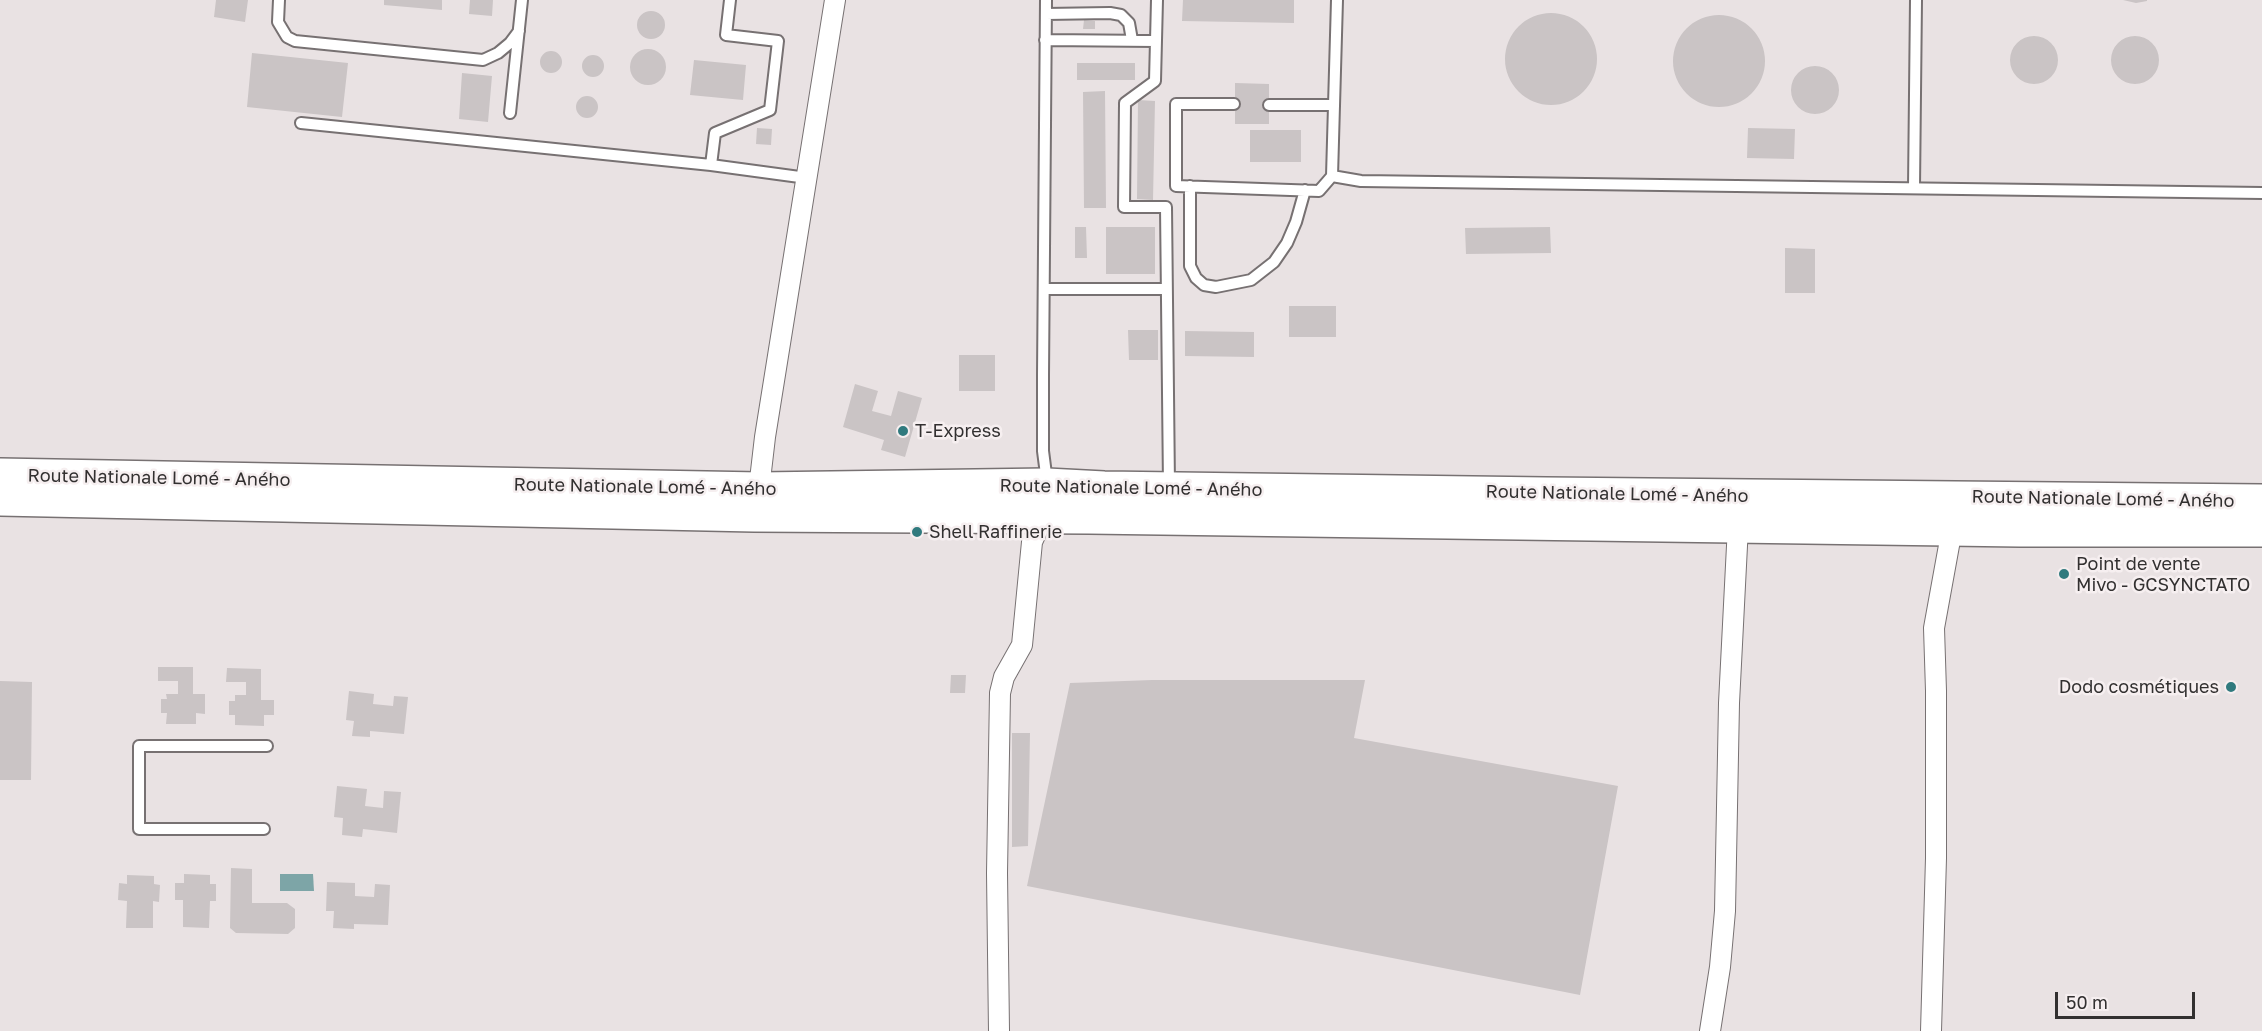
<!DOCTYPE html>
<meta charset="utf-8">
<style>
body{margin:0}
#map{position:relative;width:2262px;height:1031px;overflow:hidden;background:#e9e2e3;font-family:"Golos Text",sans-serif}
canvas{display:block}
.scale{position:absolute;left:2055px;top:992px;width:140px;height:27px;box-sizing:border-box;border:3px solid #323030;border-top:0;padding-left:8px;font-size:18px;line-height:21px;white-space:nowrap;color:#323030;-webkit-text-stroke:4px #f6eff0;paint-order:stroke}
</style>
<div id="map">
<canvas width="2262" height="1031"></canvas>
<div class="scale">50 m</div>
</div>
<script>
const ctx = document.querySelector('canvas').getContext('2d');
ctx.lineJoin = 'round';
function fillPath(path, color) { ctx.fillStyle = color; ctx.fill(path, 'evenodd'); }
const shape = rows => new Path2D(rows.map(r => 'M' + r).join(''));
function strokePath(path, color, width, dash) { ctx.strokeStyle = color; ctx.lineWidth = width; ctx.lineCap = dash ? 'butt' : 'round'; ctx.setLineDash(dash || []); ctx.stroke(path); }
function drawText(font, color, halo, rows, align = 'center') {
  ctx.font = font + ' "Golos Text",sans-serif'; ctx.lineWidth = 5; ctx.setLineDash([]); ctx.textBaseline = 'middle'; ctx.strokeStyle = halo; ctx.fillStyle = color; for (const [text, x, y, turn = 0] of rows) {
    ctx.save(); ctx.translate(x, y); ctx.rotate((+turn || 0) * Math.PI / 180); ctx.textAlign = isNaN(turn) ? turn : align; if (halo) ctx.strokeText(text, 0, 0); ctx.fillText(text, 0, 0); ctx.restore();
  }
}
const water = shape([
 [280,874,313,874,314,891,280,891]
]);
const building = shape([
 [216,0,248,0,245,22,214,17],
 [384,0,442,0,442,10,384,5],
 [470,0,493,0,492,16,469,14],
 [1183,0,1294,0,1294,23,1182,21],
 [2123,0,2147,0,2147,1,2136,3],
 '637 25a14 14 0 1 1 28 0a14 14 0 1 1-28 0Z',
 '1505 59a46 46 0 1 1 92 0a46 46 0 1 1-92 0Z',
 '1673 61a46 46 0 1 1 92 0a46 46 0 1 1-92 0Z',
 [1084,20,1095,21,1095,29,1083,29],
 '2111 60a24 24 0 1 1 48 0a24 24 0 1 1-48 0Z',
 '2010 60a24 24 0 1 1 48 0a24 24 0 1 1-48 0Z',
 '630 67a18 18 0 1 1 36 0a18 18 0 1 1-36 0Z',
 '540 62a11 11 0 1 1 22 0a11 11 0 1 1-22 0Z',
 [252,53,348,63,342,117,247,107],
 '582 66a11 11 0 1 1 22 0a11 11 0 1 1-22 0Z',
 [694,60,746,65,743,100,690,95],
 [1077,63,1135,63,1135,80,1077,80],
 '1791 90a24 24 0 1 1 48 0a24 24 0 1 1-48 0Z',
 [462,73,492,76,488,122,459,119],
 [1235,83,1269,84,1269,124,1235,124],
 [1105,91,1106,208,1084,208,1083,92],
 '576 107a11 11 0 1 1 22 0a11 11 0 1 1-22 0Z',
 [1138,100,1155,101,1153,200,1137,199],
 [757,128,772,129,771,145,756,144],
 [1748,128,1795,129,1794,159,1747,158],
 [1250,130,1301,130,1301,162,1250,162],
 [1075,227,1086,227,1087,258,1075,258],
 [1106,227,1155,227,1155,274,1106,274],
 [1550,227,1551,253,1466,254,1465,228],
 [1785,248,1815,249,1815,293,1785,293],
 [1289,306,1336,306,1336,337,1289,337],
 [1128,330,1158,330,1158,360,1129,360],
 [1185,331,1254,332,1254,357,1185,356],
 [959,355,995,355,995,391,959,391],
 [855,384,878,391,872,411,891,416,898,391,922,398,905,457,881,450,884,440,843,427],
 [158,667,193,667,193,694,205,694,205,714,196,713,196,724,166,724,167,713,161,713,161,699,167,699,166,694,178,694,178,681,158,681],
 [227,668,261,669,261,700,274,700,274,715,264,715,264,726,235,725,235,715,229,715,229,701,235,701,235,695,246,695,246,682,226,682],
 [951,675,966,675,965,693,950,693],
 [1152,680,1365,680,1354,738,1618,786,1580,995,1027,886,1070,683],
 [0,681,32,682,31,780,0,780],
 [349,691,374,694,373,704,393,706,394,696,408,697,404,734,370,731,370,737,352,736,354,721,346,720],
 [1012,733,1030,733,1028,846,1012,847],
 [337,786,367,789,365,806,383,808,384,791,401,792,397,833,363,829,362,837,342,835,343,818,334,817],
 [231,868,252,869,252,903,287,903,295,909,295,928,288,934,236,933,230,928],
 [184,874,210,875,210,884,216,884,216,901,210,901,209,928,183,927,183,900,175,900,175,883,184,883],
 [127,875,154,876,154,884,160,885,159,902,153,901,153,928,126,928,127,901,118,900,119,883,127,884],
 [327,882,355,883,355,896,374,897,375,884,390,885,388,925,354,924,354,929,333,928,334,911,326,911]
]);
const service = shape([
 [279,0,278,22,287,37,295,41,483,60,498,53,510,43,519,31],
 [1046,0,1043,375,1043,451,1047,482],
 [1157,0,1155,81,1125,103,1124,207,1166,207,1169,486],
 [1046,14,1110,13,1121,15,1129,23,1132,40],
 [1045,40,1156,41],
 [1234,104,1176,104,1176,186,1319,191,1332,176,1337,0],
 [1269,105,1334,105],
 [510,113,522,0],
 [301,123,711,165,807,178],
 [711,165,715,133,770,110,778,41,726,35,730,0],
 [1332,176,1361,181,2262,193],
 [1190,186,1190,266,1196,278,1204,285,1216,287,1251,280,1274,262,1287,243,1296,222,1305,190],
 [1914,188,1916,0],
 [1044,289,1166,289],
 [264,829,139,829,139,746,267,746]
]);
const minor = shape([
 [758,497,765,437,835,0],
 [999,1031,997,873,1000,693,1004,677,1022,645,1032,542,1043,517,1044,509],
 [1710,1031,1720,967,1725,911,1729,703,1738,526],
 [1931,1031,1936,858,1936,691,1934,628,1952,529]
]);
const trunk = shape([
 [0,475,760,489,1047,485,1104,488,1546,494,2262,501],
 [0,499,754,515,1089,517,2020,530,2262,530]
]);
const markers = [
 [903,431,6,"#307a7e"],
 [917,532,6,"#307a7e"],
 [2064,574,6,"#307a7e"],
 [2231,687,6,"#307a7e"]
];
const poiNames = [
 ["T-Express",915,431],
 ["Shell Raffinerie",929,532],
 ["Point de vente",2076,564],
 ["Mivo - GCSYNCTATO",2076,585],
 ["Dodo cosmétiques",2219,687,"right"]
];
const streetNames = [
 ["Route Nationale Lomé - Aného",159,478,1],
 ["Route Nationale Lomé - Aného",645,487,1],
 ["Route Nationale Lomé - Aného",1131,488,1],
 ["Route Nationale Lomé - Aného",1617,494,1],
 ["Route Nationale Lomé - Aného",2103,499,1]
];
fillPath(water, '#7da5a7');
fillPath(building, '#cac4c5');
strokePath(service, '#777172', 14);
strokePath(minor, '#777172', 22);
strokePath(trunk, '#777172', 36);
strokePath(service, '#fff', 10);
strokePath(minor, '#fff', 20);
strokePath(trunk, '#fff', 33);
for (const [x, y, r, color] of markers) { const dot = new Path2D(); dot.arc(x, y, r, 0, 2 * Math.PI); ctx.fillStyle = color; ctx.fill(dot); strokePath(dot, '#f6eff0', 2); }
drawText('18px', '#323030', '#f6eff0', poiNames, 'left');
drawText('18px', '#323030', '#f6eff0', streetNames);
</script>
